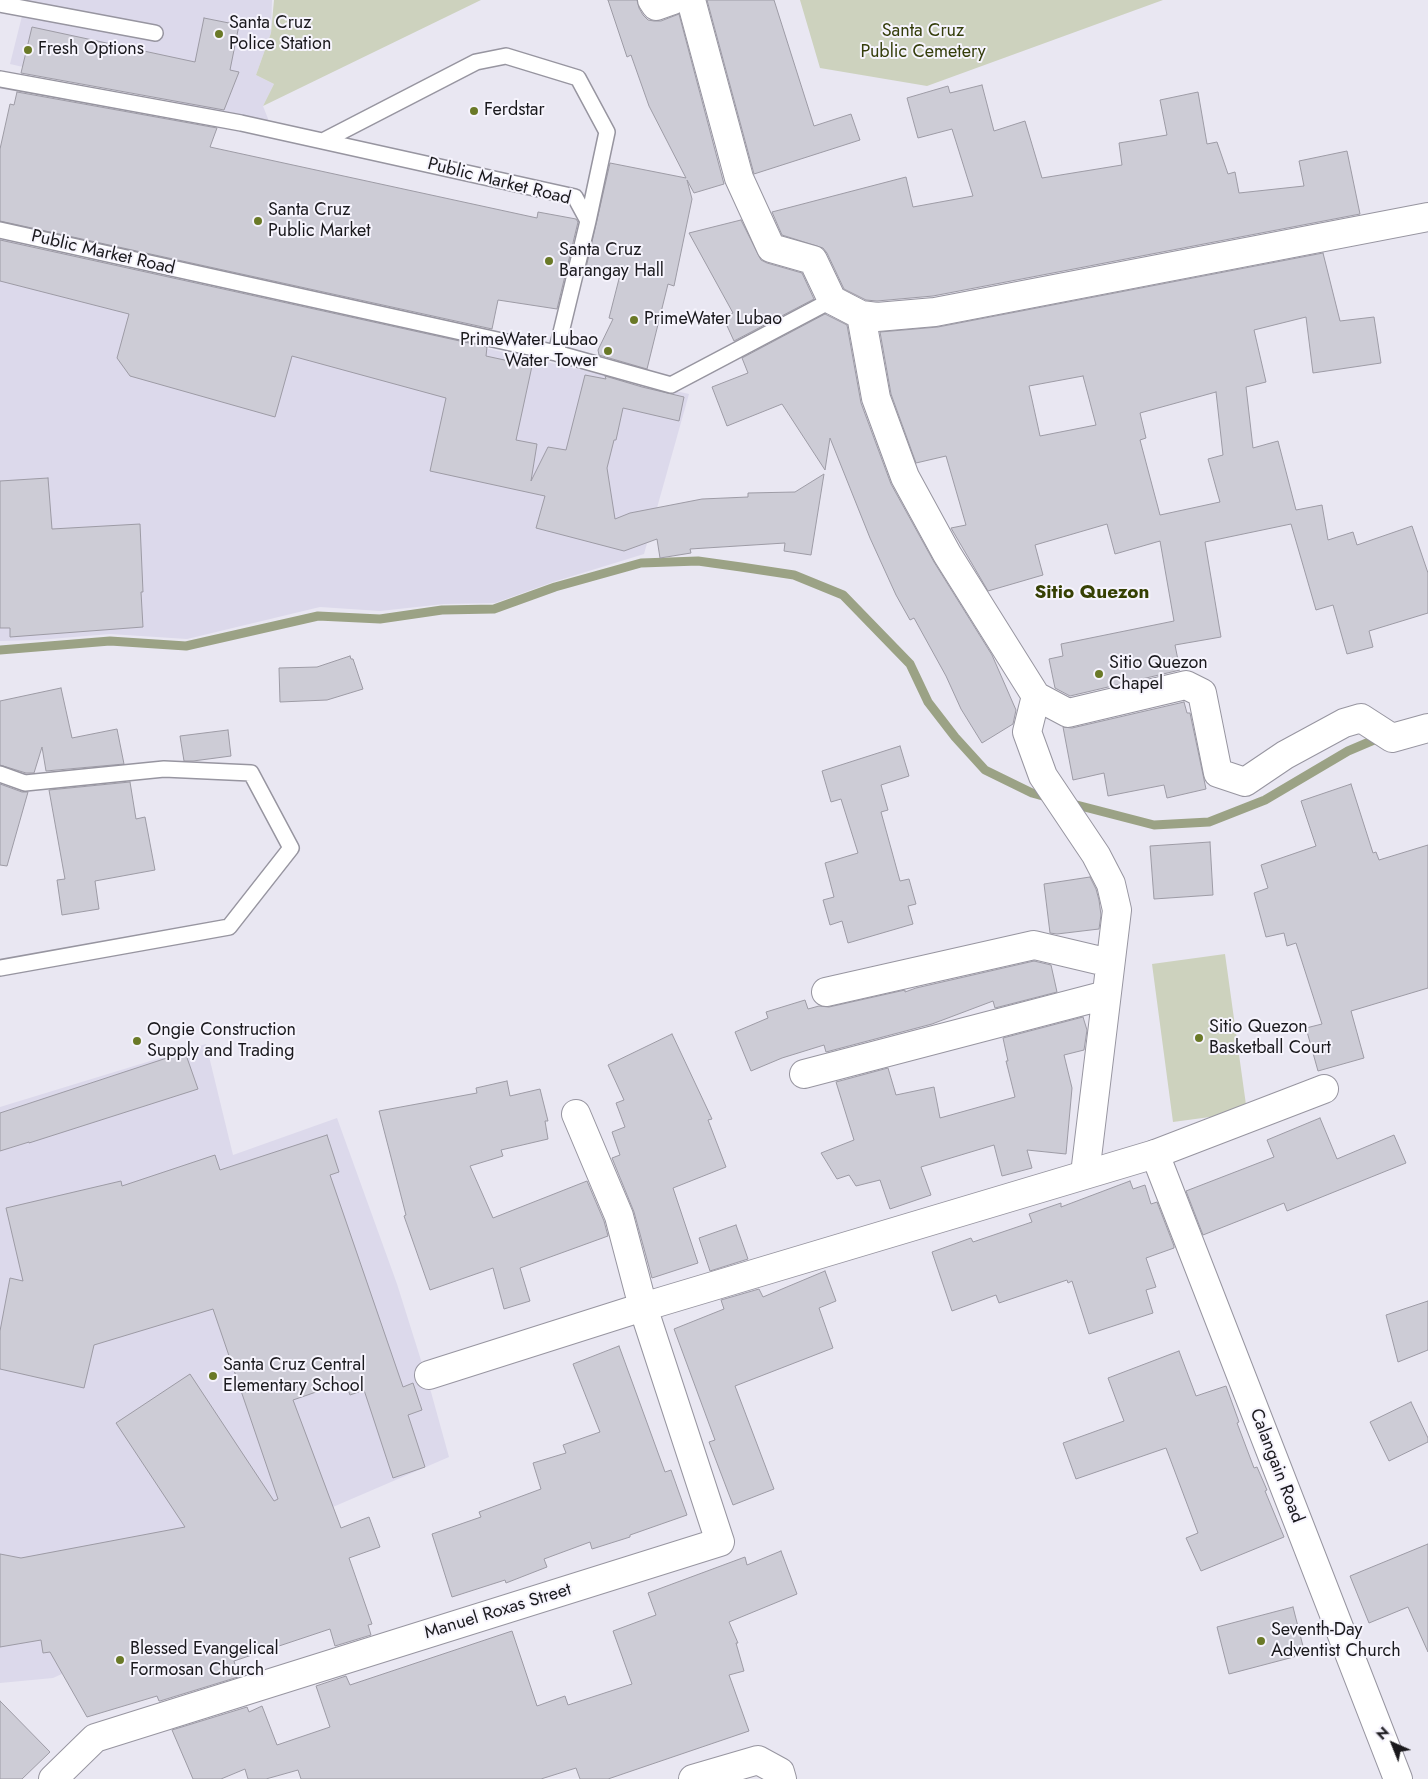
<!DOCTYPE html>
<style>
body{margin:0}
#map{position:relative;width:1428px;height:1779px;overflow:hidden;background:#e9e7f2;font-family:Jost,sans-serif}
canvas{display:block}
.north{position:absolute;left:1368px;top:1719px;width:50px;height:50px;-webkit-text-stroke:4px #f6f4fd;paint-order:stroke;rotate:316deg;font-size:14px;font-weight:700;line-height:20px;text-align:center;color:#1a191d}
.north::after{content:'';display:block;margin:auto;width:18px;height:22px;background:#1a191d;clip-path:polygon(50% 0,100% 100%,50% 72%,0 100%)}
</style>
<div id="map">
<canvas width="1428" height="1779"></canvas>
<div class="north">N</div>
</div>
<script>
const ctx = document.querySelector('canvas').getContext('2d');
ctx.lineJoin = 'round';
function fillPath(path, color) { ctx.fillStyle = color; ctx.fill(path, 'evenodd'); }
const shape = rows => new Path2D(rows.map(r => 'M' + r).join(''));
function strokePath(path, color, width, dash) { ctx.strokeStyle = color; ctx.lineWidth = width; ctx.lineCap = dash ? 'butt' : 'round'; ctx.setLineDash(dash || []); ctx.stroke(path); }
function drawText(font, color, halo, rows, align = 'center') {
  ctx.font = font + ' Jost,sans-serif'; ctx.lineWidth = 4; ctx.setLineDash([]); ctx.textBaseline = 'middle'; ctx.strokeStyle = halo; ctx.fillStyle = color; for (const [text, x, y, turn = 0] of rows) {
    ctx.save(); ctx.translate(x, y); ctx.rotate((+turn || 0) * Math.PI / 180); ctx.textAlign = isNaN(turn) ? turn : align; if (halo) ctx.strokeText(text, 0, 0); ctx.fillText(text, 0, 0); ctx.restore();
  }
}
const built = shape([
 [26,0,272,0,271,33,256,75,274,84,263,106,270,124,10,64],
 [0,239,689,394,644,554,553,582,495,603,444,604,380,611,320,607,187,639,110,634,38,640,0,641],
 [206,1044,233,1155,337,1118,397,1284,431,1392,449,1457,312,1516,88,1662,53,1678,0,1683,0,1107]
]);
const green = shape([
 [274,0,481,0,263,106,274,84,256,75,271,33],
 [800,0,1163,0,927,86,820,68],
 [1225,954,1247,1112,1173,1122,1152,964]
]);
const stream = shape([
 [0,650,110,641,186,646,318,616,380,619,442,610,494,609,555,587,641,563,698,561,741,567,794,575,843,595,910,664,928,702,955,737,985,770,1032,793,1050,798],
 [1069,803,1154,825,1209,822,1265,800,1348,751,1381,737]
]);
const building = shape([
 [608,0,637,0,639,8,643,15,648,20,654,21,661,21,679,14,724,184,694,193,687,180,692,199,674,286,668,284,647,369,599,355,598,350,613,319,609,318,620,275,586,268,610,163,686,178,649,106,631,55,627,57,608,0],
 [707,0,774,0,814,126,851,114,860,140,754,174,707,0],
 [204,18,239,25,230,70,239,72,224,110,21,73,32,27,195,62,204,18],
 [982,85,994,131,1025,121,1042,178,1122,165,1119,143,1167,135,1160,100,1198,92,1207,144,1217,142,1228,174,1235,172,1239,193,1304,186,1299,161,1347,151,1360,214,933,296,877,301,866,300,844,289,827,253,823,248,782,235,772,212,906,177,913,207,973,196,952,129,918,138,907,98,948,86,950,93,982,85],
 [17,92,217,128,210,147,537,218,538,212,576,219,578,222,557,309,498,300,492,329,0,221,0,149,10,104,14,105,17,92],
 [741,220,761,260,767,263,802,273,814,299,734,341,723,317,733,313,689,233,741,220],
 [0,240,487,347,486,356,532,366,516,440,537,444,531,481,548,447,566,450,585,375,606,379,605,376,642,387,684,397,679,421,623,408,616,440,614,440,607,468,615,519,630,513,702,499,748,497,748,493,795,492,824,474,811,555,784,551,785,543,690,549,691,553,660,558,657,539,624,551,536,528,545,496,430,471,446,398,292,356,275,417,130,376,117,358,129,314,0,281,0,240],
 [1323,253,1340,321,1374,317,1381,363,1313,373,1306,317,1254,330,1266,382,1246,387,1253,448,1278,441,1296,510,1322,505,1328,540,1353,532,1357,545,1412,526,1428,573,1428,613,1369,631,1373,647,1347,654,1333,605,1316,610,1291,524,1205,542,1221,637,1175,645,1180,670,1070,696,1055,688,1049,659,1063,656,1061,644,1174,621,1160,541,1115,554,1107,524,1035,545,1043,575,988,591,951,528,966,525,946,456,916,463,891,394,880,332,938,327,1323,253],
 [1083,376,1096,425,1040,436,1029,386,1083,376],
 [1216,392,1223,455,1208,459,1220,502,1160,515,1140,440,1146,438,1140,413,1216,392],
 [825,314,847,325,861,403,891,484,934,562,992,655,1016,710,1013,724,982,743,961,709,946,676,914,618,910,620,896,595,870,538,830,438,825,470,782,404,727,426,712,387,748,373,742,358,825,314],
 [48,478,52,529,140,524,143,592,141,592,143,627,10,637,10,628,0,628,0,481,48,478],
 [350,656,351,659,353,659,363,689,327,700,280,702,279,668,317,667,350,656],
 [61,688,72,738,117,729,124,764,46,771,42,747,34,773,26,773,0,765,0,701,61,688],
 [1184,702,1187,713,1190,713,1206,789,1167,798,1164,785,1108,796,1104,773,1073,780,1063,727,1072,728,1184,702],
 [228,730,231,756,193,761,184,761,180,736,228,730],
 [900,746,909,776,881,785,888,810,881,812,900,881,909,879,916,904,908,906,913,924,848,943,842,921,830,925,823,900,834,897,825,863,858,853,841,799,831,802,822,771,900,746],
 [130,782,136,819,145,817,155,870,95,881,99,909,62,915,57,880,65,879,49,790,130,782],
 [0,784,22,792,28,792,7,866,0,865,0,784],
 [1351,784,1373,853,1376,852,1379,860,1428,845,1428,988,1351,1011,1364,1058,1318,1071,1306,1028,1322,1024,1296,943,1287,946,1284,933,1266,937,1254,893,1268,888,1261,865,1316,846,1301,801,1351,784],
 [1210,842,1213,895,1154,899,1150,846,1210,842],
 [1090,877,1096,889,1099,900,1101,915,1099,929,1057,934,1050,933,1044,884,1090,877],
 [1034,961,1051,965,1057,992,995,1008,993,1001,932,1024,826,1052,824,1045,782,1058,751,1071,735,1032,768,1018,766,1012,805,1000,808,1009,819,1006,829,1007,905,990,905,992,916,988,1034,961],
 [1083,1017,1087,1030,1084,1050,1064,1055,1072,1088,1066,1154,1027,1150,1032,1168,1002,1176,994,1145,921,1167,931,1195,890,1209,880,1180,856,1186,849,1175,837,1179,821,1153,854,1140,836,1082,888,1068,896,1095,934,1087,940,1118,1015,1097,1006,1061,1008,1061,1003,1038,1083,1017],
 [672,1034,712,1119,708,1120,726,1167,673,1188,698,1263,652,1278,634,1212,612,1158,620,1155,612,1132,625,1127,616,1103,624,1100,608,1065,672,1034],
 [185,1052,198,1089,29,1143,29,1142,0,1151,0,1113,185,1052],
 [507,1081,510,1096,540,1089,548,1121,545,1121,548,1139,501,1150,503,1156,470,1166,493,1218,587,1181,604,1221,608,1236,520,1268,530,1301,504,1309,493,1268,430,1290,404,1216,406,1215,379,1111,477,1093,476,1088,507,1081],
 [1320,1118,1337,1159,1394,1135,1406,1163,1287,1211,1284,1203,1203,1235,1186,1191,1274,1157,1267,1140,1320,1118],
 [327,1135,339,1172,330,1175,403,1387,413,1383,422,1410,408,1415,425,1467,393,1478,364,1390,350,1395,345,1382,293,1400,341,1528,369,1517,380,1547,349,1558,372,1624,368,1625,371,1635,335,1646,330,1629,234,1661,238,1677,160,1701,159,1701,157,1696,87,1717,50,1652,43,1653,41,1640,0,1647,0,1554,21,1558,185,1527,116,1423,190,1374,274,1501,278,1499,213,1309,94,1345,84,1388,0,1369,0,1331,10,1278,23,1281,6,1208,121,1181,122,1186,215,1155,220,1170,327,1135],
 [1130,1181,1133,1189,1145,1185,1151,1204,1157,1202,1174,1246,1174,1248,1146,1258,1156,1287,1146,1290,1153,1313,1089,1334,1072,1281,1068,1283,1067,1280,999,1303,996,1295,952,1311,932,1252,971,1238,973,1242,1032,1222,1029,1214,1061,1203,1061,1207,1130,1181],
 [736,1225,748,1259,710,1271,699,1238,736,1225],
 [825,1271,836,1301,819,1308,833,1348,735,1386,774,1489,733,1505,709,1442,715,1440,674,1329,724,1309,721,1300,759,1289,763,1297,825,1271],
 [1428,1301,1428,1350,1398,1362,1386,1315,1428,1301],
 [619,1346,665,1472,671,1470,687,1515,630,1535,630,1537,592,1549,590,1542,544,1559,547,1567,506,1583,505,1580,452,1597,432,1534,481,1517,479,1512,541,1489,533,1463,566,1453,563,1445,600,1432,573,1364,619,1346],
 [1179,1351,1196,1396,1226,1386,1239,1422,1237,1423,1254,1468,1257,1467,1267,1490,1265,1491,1284,1537,1201,1571,1186,1538,1198,1533,1166,1448,1076,1479,1063,1443,1124,1421,1108,1378,1179,1351],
 [1411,1402,1428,1438,1428,1442,1389,1461,1370,1422,1411,1402],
 [1428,1544,1428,1652,1408,1607,1369,1623,1350,1576,1428,1544],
 [781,1551,797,1594,729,1622,738,1643,736,1643,744,1671,729,1675,749,1731,608,1779,580,1779,576,1768,541,1779,301,1779,298,1770,266,1779,248,1779,245,1769,221,1779,193,1779,172,1730,247,1707,249,1712,262,1706,277,1745,330,1727,316,1686,346,1676,350,1685,512,1631,537,1706,565,1696,568,1705,632,1684,613,1631,656,1615,648,1593,745,1557,747,1565,781,1551],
 [1293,1607,1305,1654,1229,1674,1217,1627,1293,1607],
 [0,1701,50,1752,22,1779,0,1779,0,1701]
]);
const lane = shape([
 [0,4,155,33],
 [0,79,241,123,575,197,588,221,556,353,0,230],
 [323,141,476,62,506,56,578,78,607,132,588,221],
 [556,353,671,385,832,300],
 [0,774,25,783,164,769,251,773,291,848,229,927,0,968]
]);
const street = shape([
 [652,0,656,6,673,0],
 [691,0,739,178,771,248,813,260,832,300,861,315,877,317,935,312,1428,217],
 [861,315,876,398,905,477,947,554,1036,696,1068,713,1186,685,1202,693,1218,773,1245,782,1285,755,1344,723,1361,718,1392,738,1428,728],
 [1036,696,1027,732,1043,776,1096,855,1111,884,1117,910,1085,1174],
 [826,992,1034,945,1110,963],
 [804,1074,1106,995],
 [1155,1154,1324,1089],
 [429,1375,643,1307,619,1216,576,1114],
 [693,1779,758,1760,780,1772,782,1779]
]);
const secondary = shape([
 [53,1779,95,1738,720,1542,643,1307,1155,1154,1398,1779]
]);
const markers = [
 [219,34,5,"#6a7927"],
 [28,50,5,"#6a7927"],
 [474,111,5,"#6a7927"],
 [258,221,5,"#6a7927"],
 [549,261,5,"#6a7927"],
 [634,320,5,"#6a7927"],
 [608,351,5,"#6a7927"],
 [1099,674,5,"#6a7927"],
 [1199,1038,5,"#6a7927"],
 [137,1041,5,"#6a7927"],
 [213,1376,5,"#6a7927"],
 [1261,1641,5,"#6a7927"],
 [120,1660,5,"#6a7927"]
];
const poiNames = [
 ["Santa Cruz",229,24],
 ["Police Station",229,45],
 ["Fresh Options",38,50],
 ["Ferdstar",484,111],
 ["Santa Cruz",268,211],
 ["Public Market",268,232],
 ["Santa Cruz",559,251],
 ["Barangay Hall",559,272],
 ["PrimeWater Lubao",644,320],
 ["PrimeWater Lubao",598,341,"right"],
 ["Water Tower",598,362,"right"],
 ["Sitio Quezon",1109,664],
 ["Chapel",1109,685],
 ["Sitio Quezon",1209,1028],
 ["Basketball Court",1209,1049],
 ["Ongie Construction",147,1031],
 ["Supply and Trading",147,1052],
 ["Santa Cruz Central",223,1366],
 ["Elementary School",223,1387],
 ["Seventh-Day",1271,1631],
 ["Adventist Church",1271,1652],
 ["Blessed Evangelical",130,1650],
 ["Formosan Church",130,1671]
];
const parkNames = [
 ["Santa Cruz",923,32],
 ["Public Cemetery",923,53]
];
const streetNames = [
 ["Public Market Road",499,182,14],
 ["Public Market Road",103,253,13],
 ["Calangain Road",1276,1466,69],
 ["Manuel Roxas Street",498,1612,-17]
];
const neighbourhoodNames = [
 ["Sitio Quezon",1092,593]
];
fillPath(built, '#dcd9eb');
fillPath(green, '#cdd2be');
strokePath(stream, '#9ba285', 9);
fillPath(building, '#cdccd6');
strokePath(building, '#9d9ba5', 1);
strokePath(lane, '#9795a0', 18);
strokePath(street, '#9795a0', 30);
strokePath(secondary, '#9795a0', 30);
strokePath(lane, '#fff', 15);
strokePath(street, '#fff', 28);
strokePath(secondary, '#fff', 28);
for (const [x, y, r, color] of markers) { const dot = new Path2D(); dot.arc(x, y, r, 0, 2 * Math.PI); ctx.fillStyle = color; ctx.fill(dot); strokePath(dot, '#f6f4fd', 2); }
drawText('18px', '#1a191d', '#f6f4fd', poiNames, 'left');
drawText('18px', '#343d0a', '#f6f4fd', parkNames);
drawText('18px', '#1a191d', '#f6f4fd', streetNames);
drawText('bold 19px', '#364003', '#f6f4fd', neighbourhoodNames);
</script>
